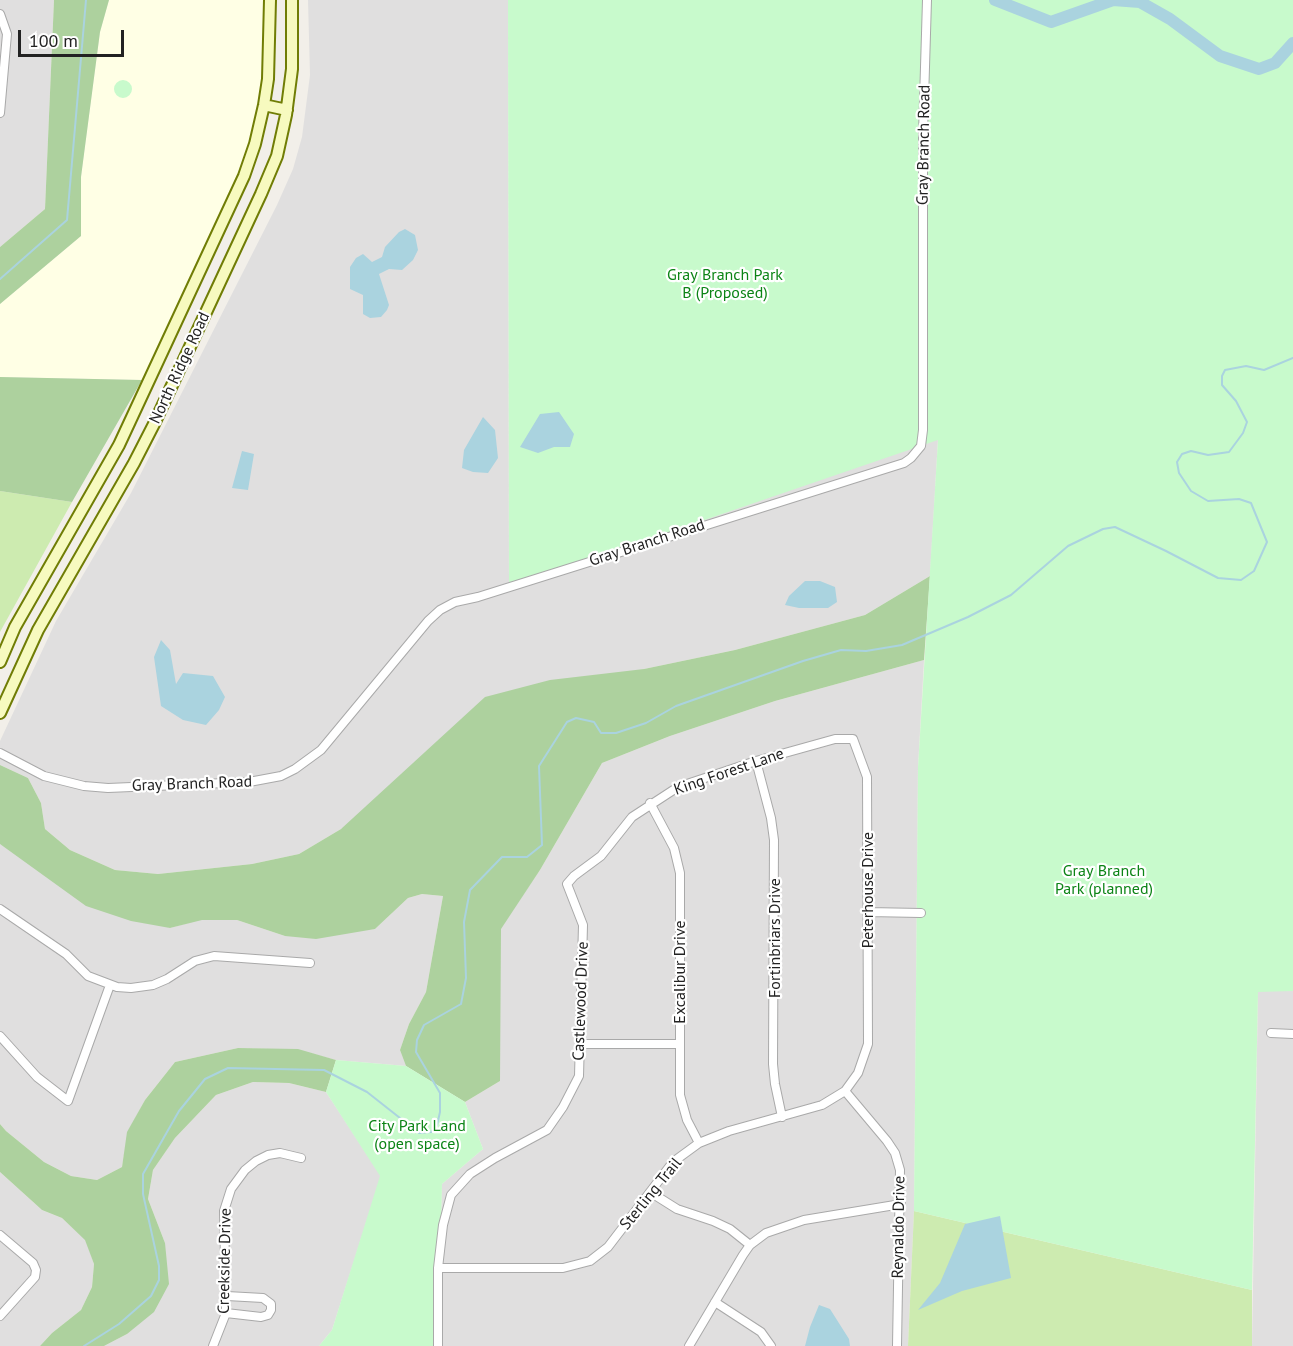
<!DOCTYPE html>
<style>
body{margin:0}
#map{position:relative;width:1293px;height:1346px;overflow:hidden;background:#f2efe9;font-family:"PT Sans",sans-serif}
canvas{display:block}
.scale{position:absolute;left:18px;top:30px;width:106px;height:27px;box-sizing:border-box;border:3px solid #222;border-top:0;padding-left:8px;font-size:18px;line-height:21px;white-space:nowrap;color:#222;-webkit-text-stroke:4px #fff;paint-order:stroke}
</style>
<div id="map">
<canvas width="1293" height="1346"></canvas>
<div class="scale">100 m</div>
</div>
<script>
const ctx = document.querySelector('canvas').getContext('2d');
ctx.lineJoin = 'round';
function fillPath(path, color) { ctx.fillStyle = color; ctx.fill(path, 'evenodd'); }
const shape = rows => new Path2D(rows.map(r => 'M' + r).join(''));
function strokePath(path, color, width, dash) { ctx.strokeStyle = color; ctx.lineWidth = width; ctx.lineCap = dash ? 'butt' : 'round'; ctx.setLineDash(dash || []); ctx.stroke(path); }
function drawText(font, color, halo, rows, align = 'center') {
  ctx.font = font + ' "PT Sans",sans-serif'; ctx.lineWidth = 4.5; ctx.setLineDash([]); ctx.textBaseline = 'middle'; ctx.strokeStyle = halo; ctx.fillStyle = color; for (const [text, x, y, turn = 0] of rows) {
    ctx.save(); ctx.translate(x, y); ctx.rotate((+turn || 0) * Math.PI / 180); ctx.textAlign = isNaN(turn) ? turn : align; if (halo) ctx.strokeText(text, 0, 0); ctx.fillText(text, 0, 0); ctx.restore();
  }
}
const residential = shape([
 [0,0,54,0,45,209,0,247],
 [308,0,508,0,509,587,938,439,930,576,865,615,735,650,644,669,341,829,299,854,252,864,158,874,115,870,70,850,45,829,41,803,28,778,0,765,0,741,56,621,131,493,277,205,293,169,302,137,310,75],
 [924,660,918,767,914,1211,908,1346,438,1346,442,1184,483,1149,465,1102,500,1081,500,929,540,870,602,763,670,736,775,701],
 [0,844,170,928,202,919,237,920,285,936,375,929,408,898,422,894,443,896,426,992,409,1024,400,1050,406,1066,336,1060,298,1050,238,1048,175,1062,145,1100,128,1132,122,1167,97,1180,71,1176,44,1162,6,1131,0,1124],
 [1258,991,1293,991,1293,1346,1252,1346],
 [253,1082,289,1083,326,1092,381,1176,332,1330,319,1346,104,1346,127,1334,165,1243,148,1199,153,1170,175,1138,216,1095],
 [0,1172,42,1210,62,1218,86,1240,94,1264,92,1287,81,1310,52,1333,40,1346,0,1346]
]);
const education = shape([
 [109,0,265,0,264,80,251,146,142,380,0,377,0,304,81,236,81,177,100,32]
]);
const grass = shape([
 [0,491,72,502,0,632],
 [914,1211,1252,1290,1252,1346,908,1346]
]);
const forest = shape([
 [54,0,109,0,100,32,81,177,81,236,0,304,0,247,45,209],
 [0,377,142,380,72,502,0,491],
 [930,576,924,660,775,701,670,736,602,763,540,870,501,929,500,1081,465,1102,406,1066,400,1050,409,1024,426,992,443,896,422,894,408,898,375,929,316,939,285,936,237,920,202,920,170,928,131,921,86,906,0,844,0,765,28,778,41,803,45,829,70,850,115,870,158,874,252,864,299,854,341,829,485,697,550,680,644,669,735,650,865,615],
 [238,1048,298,1049,336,1060,326,1092,289,1083,253,1082,216,1095,175,1138,153,1170,148,1199,165,1243,169,1284,154,1312,127,1334,104,1346,40,1346,52,1333,81,1310,92,1287,94,1264,85,1240,62,1218,42,1210,0,1172,0,1124,6,1131,44,1162,71,1176,97,1180,122,1167,127,1132,145,1100,175,1062]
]);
const park = shape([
 [508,0,1293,0,1293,991,1258,992,1252,1290,914,1211,918,767,938,440,509,587],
 '114 89a9 9 0 1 1 18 0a9 9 0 1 1-18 0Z',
 [336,1060,406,1066,465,1102,483,1149,442,1184,438,1346,319,1346,332,1330,380,1176,326,1092]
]);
const water = shape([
 [405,229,415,235,418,250,413,260,402,270,389,269,379,274,389,305,387,310,381,317,370,318,363,314,363,295,350,289,350,267,356,258,363,254,372,262,382,257,385,247,399,232],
 [559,412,574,434,570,447,554,447,538,453,520,447,540,414],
 [483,417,495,430,498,458,488,473,473,472,462,468,464,450],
 [242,451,254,454,248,490,232,488],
 [805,581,820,581,835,587,837,602,828,608,799,608,785,605,789,596],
 [161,640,170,650,176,684,183,673,213,676,225,697,219,710,206,725,183,720,161,706,154,657],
 [1000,1216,1011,1278,962,1291,918,1310,940,1283,965,1224],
 [819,1305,830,1309,849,1339,850,1346,805,1346,810,1327]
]);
const stream = shape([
 [0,279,67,220,86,0],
 [84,1346,119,1324,151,1296,159,1280,159,1266,143,1194,143,1174,179,1111,205,1079,228,1068,324,1070,367,1092,419,1133,431,1132,437,1125,440,1112,440,1093,416,1052,417,1040,424,1025,461,1004,466,978,464,922,470,890,502,857,527,857,542,845,539,766,567,722,576,718,594,722,601,733,616,733,646,723,676,706,803,661,841,650,866,651,902,645,968,617,1011,595,1068,546,1103,529,1115,527,1166,551,1218,578,1241,580,1254,571,1267,542,1251,503,1239,499,1208,501,1191,491,1179,473,1177,462,1182,454,1191,451,1208,455,1229,452,1243,433,1247,422,1236,401,1222,385,1222,376,1225,370,1246,366,1264,370,1293,358]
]);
const river = shape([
 [995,0,1051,22,1113,0,1140,2,1170,19,1220,56,1259,69,1275,63,1293,43]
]);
const minor = shape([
 [0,14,7,34,0,113],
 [0,753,44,776,84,786,108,788,249,782,281,776,295,769,321,750,428,621,440,610,455,602,478,597,904,463,911,458,921,446,923,430,923,134,927,0],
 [756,761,771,818,774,840,773,1064,775,1084,782,1117],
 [650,803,674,848,680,873,680,1095,687,1120,699,1143],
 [0,909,66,954,88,976,117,987,131,988,153,985,167,979,195,961,214,956,310,963],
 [868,912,921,913],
 [1271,1033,1293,1034],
 [0,1036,37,1077,68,1101,110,985],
 [580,1044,680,1044],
 [845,1091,887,1141,895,1153,900,1170,897,1346],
 [650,1192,677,1209,713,1221,730,1229,750,1245],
 [0,1235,33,1263,36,1270,35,1277,0,1316],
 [438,1268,563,1268,590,1261,608,1247,673,1162,699,1143,729,1131,822,1105,845,1091,858,1073,868,1044,867,777,853,739,835,739,756,761,678,787,632,817,601,856,574,876,567,884,583,925,579,1076,563,1107,547,1130,495,1158,470,1174,451,1195,443,1225,438,1268,438,1346],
 [715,1302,761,1332,771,1346],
 [226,1313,261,1317,268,1315,271,1310,271,1304,263,1298,227,1296],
 [213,1346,226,1313,224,1211,231,1189,245,1170,256,1161,268,1155,280,1153,301,1158],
 [689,1346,743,1255,750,1245,766,1233,804,1220,901,1204]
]);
const secondary = shape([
 [264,105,287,110],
 [0,662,15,627,119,445,244,176,255,144,264,105,268,79,270,0],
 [0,713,38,630,134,463,154,424,261,194,277,156,286,115,292,69,292,0]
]);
const streetNames = [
 ["Gray Branch Road",924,145,-89],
 ["North Ridge Road",180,368,-65],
 ["Gray Branch Road",647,543,-18],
 ["King Forest Lane",729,772,-19],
 ["Gray Branch Road",192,784,-2],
 ["Peterhouse Drive",868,890,-90],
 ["Fortinbriars Drive",775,938,-90],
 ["Excalibur Drive",680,972,-90],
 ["Castlewood Drive",581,1001,-88],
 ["Sterling Trail",651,1194,-51],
 ["Reynaldo Drive",899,1227,-89],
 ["Creekside Drive",225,1261,-89]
];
const parkNames = [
 ["Gray Branch Park",725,275],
 ["B (Proposed)",725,293],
 ["Gray Branch",1104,871],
 ["Park (planned)",1104,889],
 ["City Park Land",417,1126],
 ["(open space)",417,1144]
];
fillPath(residential, '#e0dfdf');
fillPath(education, '#ffffe5');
fillPath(grass, '#cdebb0');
fillPath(forest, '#add19e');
fillPath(park, '#c8facc');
fillPath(water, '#aad3df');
strokePath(stream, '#aad3df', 2);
strokePath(river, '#aad3df', 12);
strokePath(minor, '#a9a9a9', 10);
strokePath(secondary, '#707d05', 14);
strokePath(minor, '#fff', 8);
strokePath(secondary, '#f7fabf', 10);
drawText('16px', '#222', '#fff', streetNames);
drawText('16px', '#0c8416', '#fff', parkNames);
</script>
